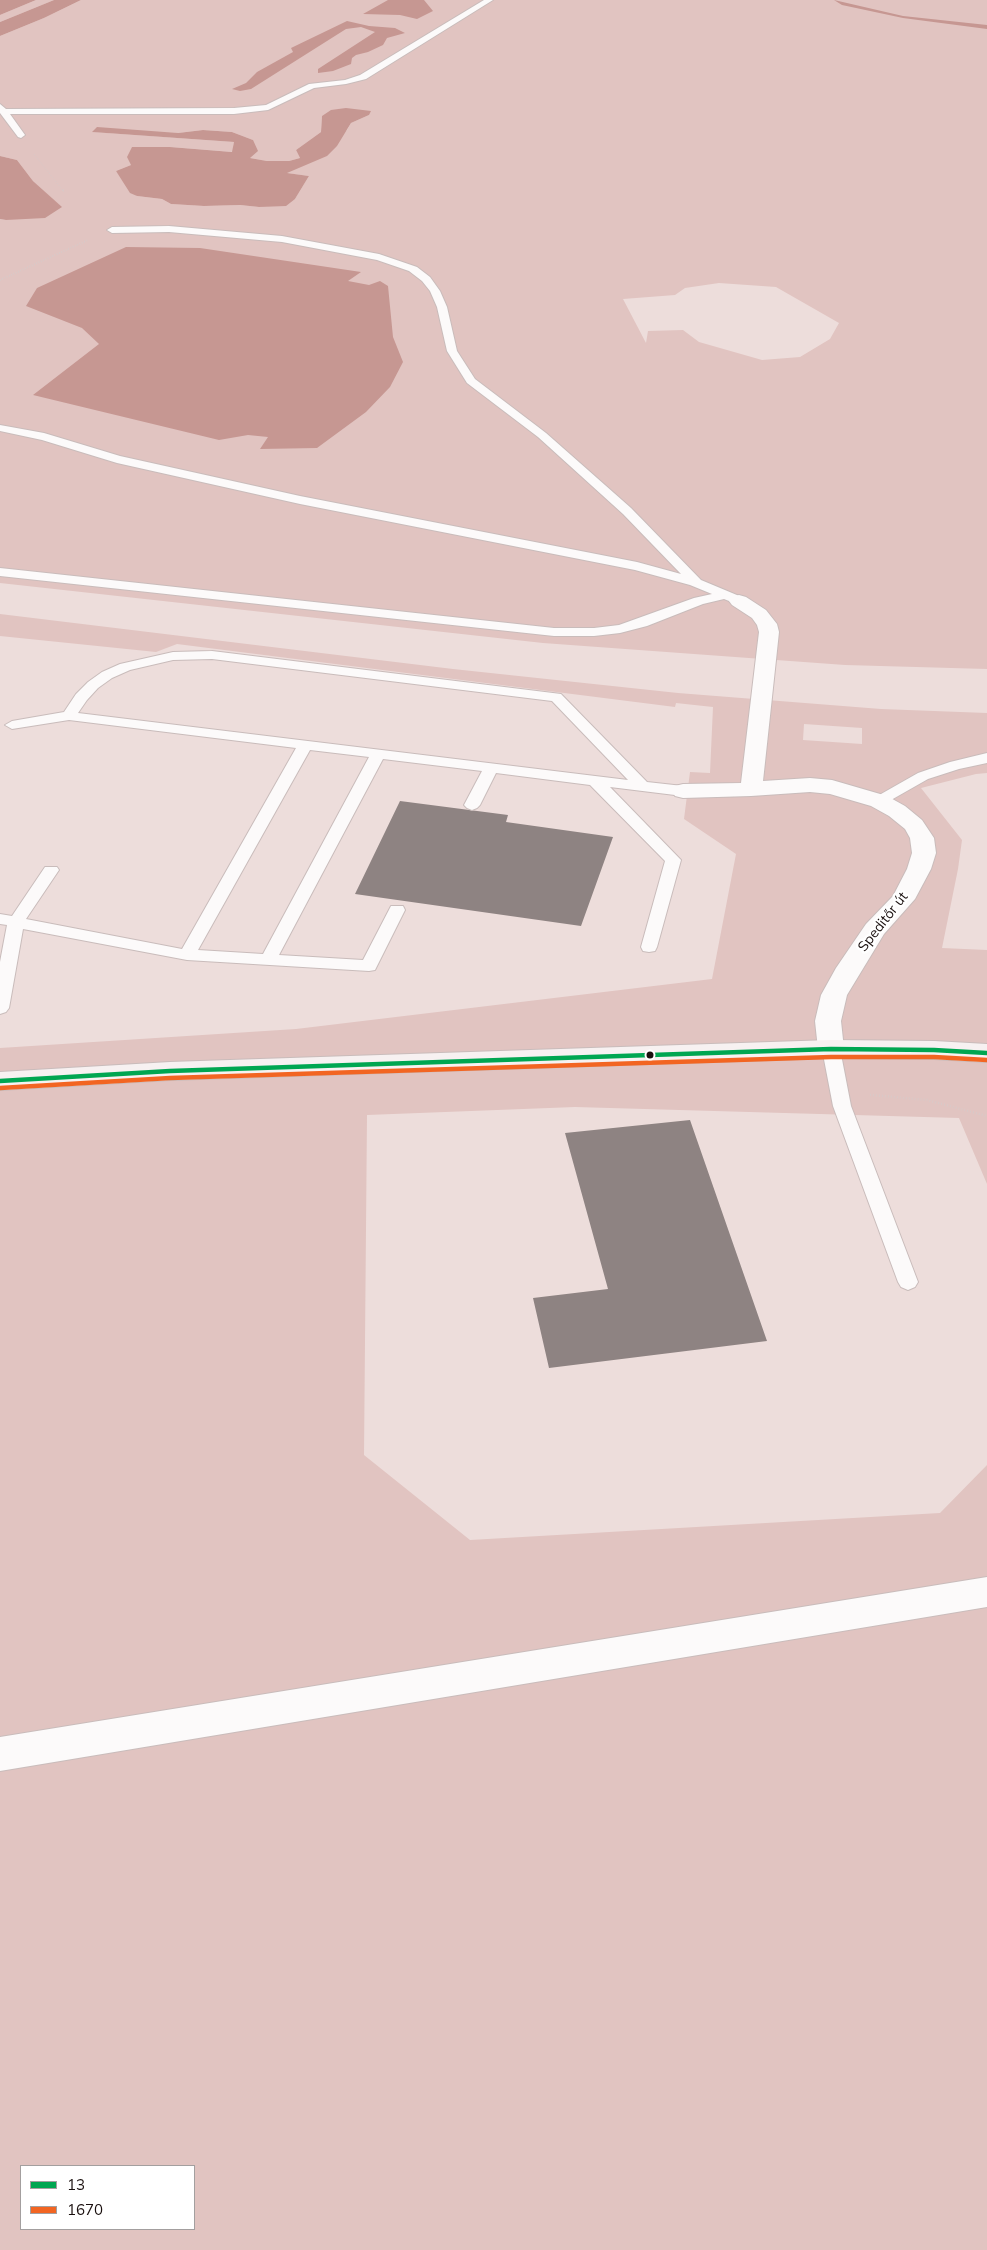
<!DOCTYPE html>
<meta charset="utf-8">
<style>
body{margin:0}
#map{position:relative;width:987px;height:2250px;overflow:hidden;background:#eddddb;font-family:Mulish,sans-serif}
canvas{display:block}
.legend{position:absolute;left:20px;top:2165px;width:175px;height:65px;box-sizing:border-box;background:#fff;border:1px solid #a39f9f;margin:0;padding:6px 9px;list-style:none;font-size:15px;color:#190f0e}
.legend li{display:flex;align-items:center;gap:10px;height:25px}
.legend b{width:25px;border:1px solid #a39f9f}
</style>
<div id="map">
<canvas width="987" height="2250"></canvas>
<ul class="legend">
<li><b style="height:6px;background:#00a651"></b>13</li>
<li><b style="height:6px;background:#f26522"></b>1670</li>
</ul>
</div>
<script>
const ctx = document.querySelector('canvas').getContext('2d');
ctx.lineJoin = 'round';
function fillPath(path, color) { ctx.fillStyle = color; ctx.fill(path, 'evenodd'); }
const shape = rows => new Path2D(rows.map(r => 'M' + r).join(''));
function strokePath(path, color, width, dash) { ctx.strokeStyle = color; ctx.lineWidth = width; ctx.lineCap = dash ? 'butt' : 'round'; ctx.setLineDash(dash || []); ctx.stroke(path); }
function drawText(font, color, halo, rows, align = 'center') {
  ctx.font = font + ' Mulish,sans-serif'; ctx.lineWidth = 5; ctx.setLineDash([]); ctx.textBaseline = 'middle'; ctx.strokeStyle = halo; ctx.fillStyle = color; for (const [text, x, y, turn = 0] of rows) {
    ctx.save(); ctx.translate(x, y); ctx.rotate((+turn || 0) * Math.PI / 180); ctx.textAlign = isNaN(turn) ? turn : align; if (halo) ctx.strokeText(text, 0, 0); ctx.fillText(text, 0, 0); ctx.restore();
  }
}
const green = shape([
 [36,0,54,0,0,22,0,15],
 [81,0,987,0,987,669,845,665,543,643,0,583,0,219,6,220,61,207,33,181,17,160,0,156,0,36,44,18],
 [369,115,351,123,347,130,304,164,286,173,309,176,295,199,259,207,240,205,204,206,171,204,162,199,137,196,116,171,131,165,132,147,170,147,233,152,234,142,93,132,178,133,203,130,232,132,253,140,250,158,267,161,289,161,300,158,296,150,321,132,322,116],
 [719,283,776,287,839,323,830,339,800,357,762,360,699,342,683,330,648,331,646,343,623,299,675,295,685,288],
 [0,614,453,669,678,693,881,709,987,713,987,773,976,774,921,788,962,840,958,869,942,948,987,950,987,1184,959,1118,575,1107,367,1115,364,1455,470,1540,940,1513,987,1465,987,2250,0,2250,0,1048,296,1029,712,979,736,854,684,819,690,772,710,773,713,707,676,703,675,707,177,644,156,652,0,636],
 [804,724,862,728,862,744,803,740],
 [21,2166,194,2166,194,2229,21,2229]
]);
const water = shape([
 [0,0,36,0,0,15],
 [54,0,81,0,44,18,0,36,0,22],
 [388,0,424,0,433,11,417,19,400,15,363,14],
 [347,21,369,26,395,28,405,33,387,38,383,45,368,52,356,55,352,58,351,64,333,71,318,73,318,69,375,32,361,27,346,29,251,89,240,91,232,89,246,83,257,72,293,52,291,48],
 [346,108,371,111,369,115,351,123,337,146,327,156,287,173,309,176,295,199,286,206,259,207,240,205,204,206,171,204,162,199,137,196,130,193,116,171,131,165,127,157,132,147,170,147,232,152,234,142,92,132,97,127,178,133,203,130,232,132,253,140,258,151,250,158,267,161,289,161,300,158,296,150,321,132,322,116,331,110],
 [0,156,17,160,33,181,62,207,45,218,6,220,0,219],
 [126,247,200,248,361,272,348,281,369,285,380,281,388,286,393,337,403,362,390,387,366,412,317,448,260,449,268,437,248,435,219,440,33,395,99,344,82,328,26,306,37,288]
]);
const stream = shape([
 [834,0,903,16,987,25,987,29,903,18,842,5,834,0]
]);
const building = shape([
 [400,801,508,815,506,822,613,837,581,926,355,894],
 [690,1120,767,1341,549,1368,533,1298,608,1289,565,1133]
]);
const pathFar2 = shape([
 [34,154,64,192]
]);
const pathFar1 = shape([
 [63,190,64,192],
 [0,280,88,240]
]);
const path = shape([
 [870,1095,927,1100,987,1116]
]);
const service = shape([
 [484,0,493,0,366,79,346,84,314,88,268,110,234,114,10,114,25,135,21,138,18,137,0,113,0,104,6,109,234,108,266,105,309,84,345,80,360,75,484,0],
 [169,226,282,236,379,254,417,267,430,277,440,291,447,307,457,351,475,379,546,433,631,508,701,580,744,598,746,601,739,605,724,599,703,604,647,626,620,633,594,636,554,636,0,576,0,568,554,628,594,628,619,625,694,598,712,594,690,585,635,570,300,504,117,463,42,440,0,431,0,425,44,433,120,456,300,496,637,562,681,574,623,514,538,437,467,383,447,351,437,307,430,291,422,281,409,271,377,260,282,242,169,232,112,233,107,230,112,227,169,226],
 [212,651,561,694,647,782,683,786,688,788,691,791,688,794,683,796,610,787,681,860,657,947,655,951,649,952,643,951,641,947,665,861,590,785,496,773,480,805,477,808,472,810,467,808,464,805,482,771,383,759,279,955,363,960,391,906,403,906,405,910,375,970,369,971,187,960,23,929,9,1008,6,1012,0,1014,0,962,7,925,0,924,0,914,12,916,45,867,57,867,59,870,26,919,182,949,296,748,69,720,12,729,5,725,12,721,64,712,76,694,88,682,102,672,120,664,173,652,212,651],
 [212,659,552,701,628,780,78,713,87,700,98,688,112,678,130,670,173,660,212,659],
 [310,750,369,757,263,954,198,950,310,750],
 [987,753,987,763,959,769,928,779,884,804,879,806,874,804,871,801,874,798,918,773,950,762,987,753],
 [831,1043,837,1045,840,1049,851,1106,918,1282,915,1287,908,1290,901,1287,898,1282,833,1106,822,1049,825,1045,831,1043]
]);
const minor = shape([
 [739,595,746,597,766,610,777,624,779,632,763,781,810,778,832,780,887,796,905,806,922,820,934,838,936,853,931,869,915,899,884,934,847,995,841,1021,844,1049,840,1055,831,1058,822,1055,818,1049,815,1021,821,995,836,968,866,924,893,896,907,869,912,853,910,838,905,829,889,816,871,806,830,794,810,792,751,796,683,798,675,796,672,791,675,786,683,784,741,783,759,632,757,625,752,618,732,605,729,601,732,597,739,595],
 [987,1577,987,1607,0,1771,0,1737,987,1577]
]);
const secondary = shape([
 [831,1040,934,1041,987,1044,987,1062,934,1059,831,1058,170,1080,0,1090,0,1072,170,1062,831,1040]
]);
const bus1 = shape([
 [0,1081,170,1071,831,1049,934,1050,987,1053]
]);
const bus2 = shape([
 [0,1088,170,1078,831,1057,934,1057,987,1060]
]);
const markers = [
 [650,1055,4.5,"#190f0e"]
];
const streetNames = [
 ["Speditőr út",883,922,-52]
];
fillPath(green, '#e1c4c1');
fillPath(water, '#c69792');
fillPath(stream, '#c69792');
fillPath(building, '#8e8382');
strokePath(service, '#c9bcbb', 2);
strokePath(minor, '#c9bcbb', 2);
strokePath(secondary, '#c9bcbb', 2);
strokePath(pathFar2, '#d2cdcd', 1, [0.5, 2]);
strokePath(pathFar1, '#d2cdcd', 2, [0.5, 2]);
strokePath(path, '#d2cdcd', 2.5, [0.5, 2.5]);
fillPath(service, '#fcfafa');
fillPath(minor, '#fcfafa');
fillPath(secondary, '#f7f1f1');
strokePath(bus1, '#00a651', 4.5);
strokePath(bus2, '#f26522', 4.5);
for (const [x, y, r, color] of markers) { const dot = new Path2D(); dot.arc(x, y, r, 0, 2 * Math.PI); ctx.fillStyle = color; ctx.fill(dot); strokePath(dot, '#fff', 2); }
drawText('14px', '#190f0e', '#fff', streetNames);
</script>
